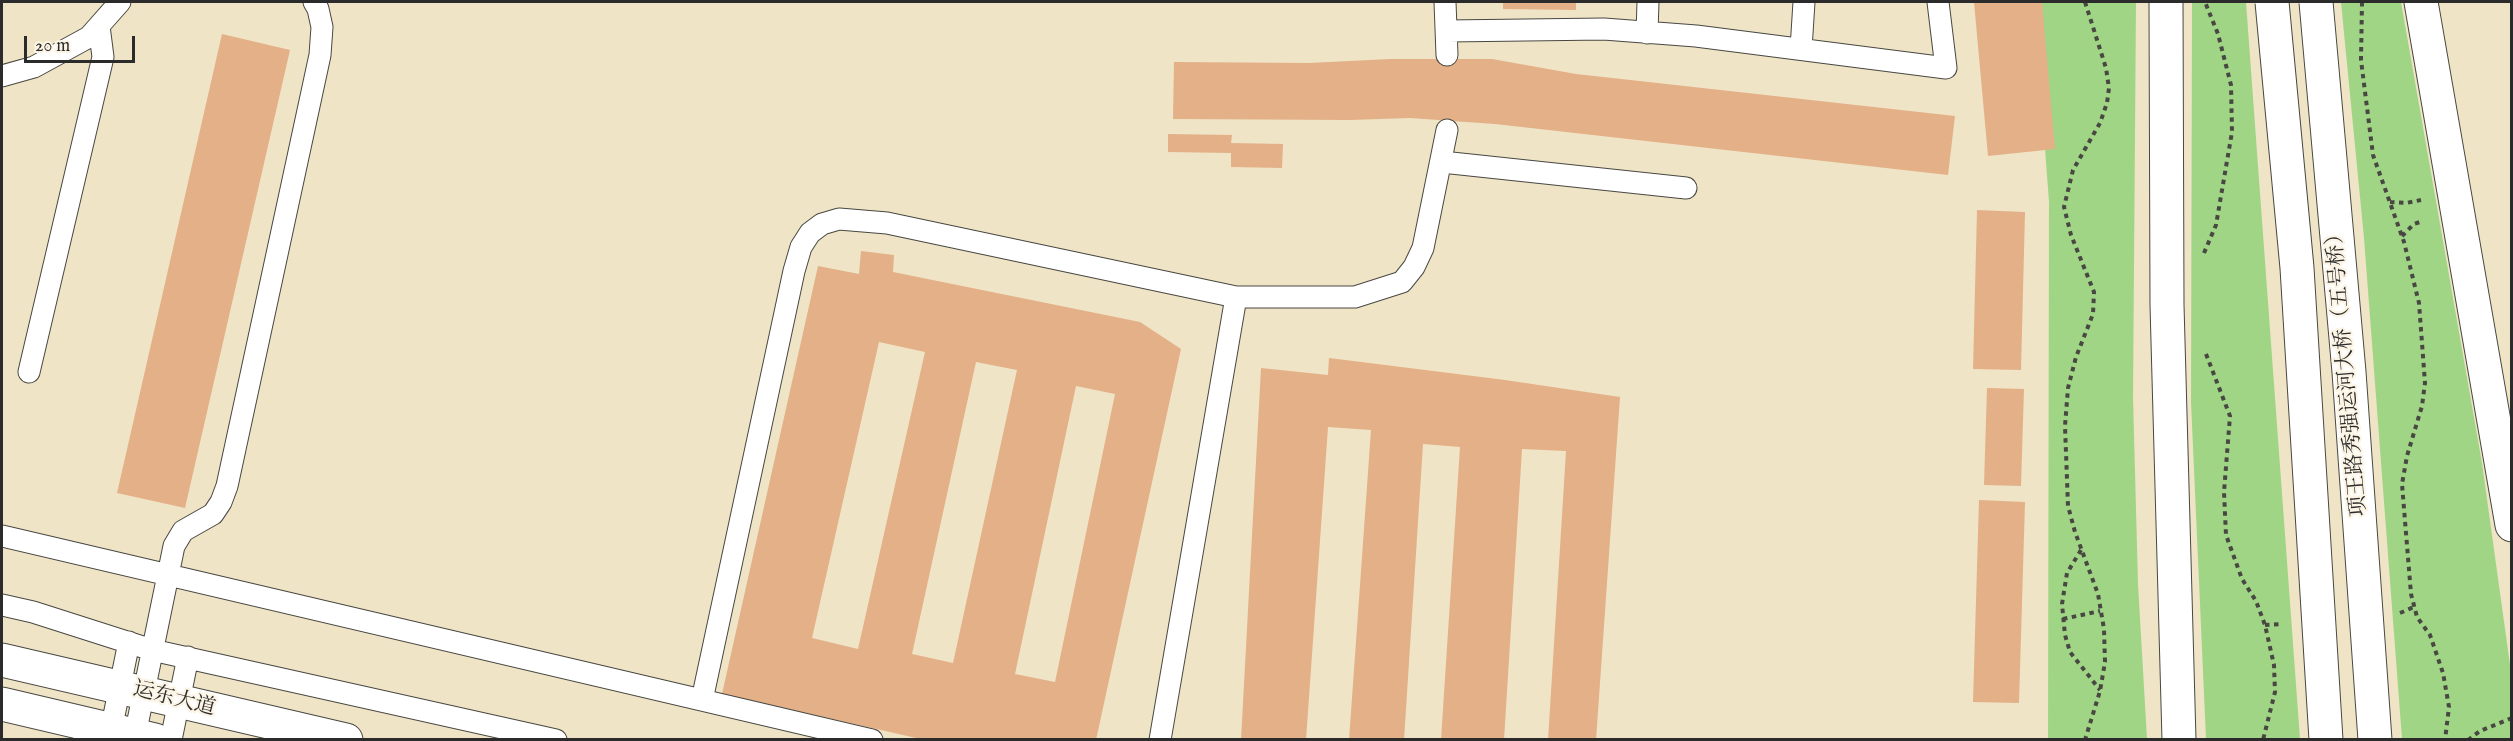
<!DOCTYPE html>
<meta charset="utf-8">
<style>
body{margin:0}
#map{position:relative;width:2513px;height:741px;overflow:hidden;background:#efe4c5;font-family:"IM FELL English",serif}
canvas{display:block}
.frame{position:absolute;inset:0;border:3px solid #2b2b2b;pointer-events:none}
.scale{position:absolute;left:24px;top:36px;width:111px;height:27px;box-sizing:border-box;border:3px solid #2b2b2b;border-top:0;padding-left:8px;font-size:18px;line-height:21px;white-space:nowrap;color:#2b2b2b;-webkit-text-stroke:4px #fcf5e5;paint-order:stroke}
</style>
<div id="map">
<canvas width="2513" height="741"></canvas>
<div class="frame"></div>
<div class="scale">20 m</div>
</div>
<script>
const ctx = document.querySelector('canvas').getContext('2d');
ctx.lineJoin = 'round';
function fillPath(path, color) { ctx.fillStyle = color; ctx.fill(path, 'evenodd'); }
const shape = rows => new Path2D(rows.map(r => 'M' + r).join(''));
function strokePath(path, color, width, dash) { ctx.strokeStyle = color; ctx.lineWidth = width; ctx.lineCap = dash ? 'butt' : 'round'; ctx.setLineDash(dash || []); ctx.stroke(path); }
function drawText(font, color, halo, rows, align = 'center') {
  ctx.font = font + ' "IM FELL English","Noto Serif SC",serif'; ctx.lineWidth = 4.5; ctx.setLineDash([]); ctx.textBaseline = 'middle'; ctx.strokeStyle = halo; ctx.fillStyle = color; for (const [text, x, y, turn = 0] of rows) {
    ctx.save(); ctx.translate(x, y); ctx.rotate((+turn || 0) * Math.PI / 180); ctx.textAlign = isNaN(turn) ? turn : align; if (halo) ctx.strokeText(text, 0, 0); ctx.fillText(text, 0, 0); ctx.restore();
  }
}
const green = shape([
 [2034,2,2136,2,2133,397,2138,584,2147,739,2048,739,2049,202],
 [2192,2,2246,2,2300,739,2206,739,2191,402],
 [2341,2,2401,2,2482,463,2511,672,2511,739,2402,739,2364,238]
]);
const building = shape([
 [1503,2,1576,2,1576,10,1503,9],
 [1974,2,2042,2,2055,149,1988,156],
 [222,34,290,50,185,508,117,493],
 [1390,59,1492,59,1576,74,1955,116,1948,175,1495,124,1410,118,1350,120,1173,119,1174,62,1309,63],
 [1168,134,1232,135,1231,143,1283,144,1282,168,1231,167,1231,153,1168,152],
 [1977,210,2025,212,2021,370,1973,369],
 [861,251,894,255,893,272,1140,322,1181,349,1096,740,925,740,722,694,818,266,859,274],
 [879,342,925,352,858,649,812,638],
 [976,362,1017,370,953,663,912,654],
 [1076,386,1115,394,1055,682,1015,674],
 [1329,358,1505,380,1620,397,1596,740,1548,740,1566,451,1522,449,1504,740,1441,740,1460,447,1423,444,1404,740,1349,740,1371,430,1328,427,1306,740,1241,740,1261,368,1328,375],
 [1987,388,2024,389,2021,486,1984,485],
 [1979,500,2025,502,2019,703,1973,702]
]);
const path = shape([
 [2085,2,2106,68,2109,88,2107,103,2100,123,2073,170,2064,207,2071,235,2094,292,2093,314,2076,357,2068,388,2065,426,2068,506,2075,532,2098,594,2104,629,2105,662,2100,691,2085,740],
 [2362,2,2361,60,2373,155,2404,242,2419,303,2425,383,2422,406,2407,456,2402,484,2411,594,2417,617,2430,635,2443,673,2449,707,2445,740],
 [2390,202,2406,203,2421,200],
 [2402,236,2414,224,2423,221],
 [2204,253,2216,225,2232,132,2231,85,2218,34,2205,2],
 [2206,354,2230,416,2224,492,2226,535,2242,579,2256,601,2265,625,2274,665,2275,692,2263,740],
 [2081,550,2067,573,2062,604,2065,635,2070,652,2100,690],
 [2400,613,2414,607],
 [2063,619,2100,611],
 [2265,625,2283,624],
 [2468,740,2480,731,2512,718]
]);
const service = shape([
 [1445,2,1447,55],
 [1447,31,1604,29,1696,36,1946,68,1938,2],
 [1647,33,1648,2],
 [1801,49,1804,2],
 [2,76,34,67,89,37,120,2],
 [1442,162,1686,188],
 [29,372,103,57,99,26],
 [2,536,872,740],
 [2,605,33,612,152,650,556,740],
 [702,700,794,271,801,247,810,233,822,224,839,219,887,223,1236,297,1355,297,1402,282,1414,267,1423,248,1447,130],
 [109,740,129,642],
 [134,740,174,546,183,531,213,514,221,502,227,486,320,55,322,27,318,9,314,2],
 [171,740,188,657],
 [1160,740,1236,297]
]);
const tertiary = shape([
 [2166,2,2167,305,2179,740],
 [2421,2,2512,525]
]);
const secondary = shape([
 [2,660,346,740],
 [2,704,155,740]
]);
const primaryBridge = shape([
 [2272,2,2297,268,2326,740],
 [2316,2,2349,372,2375,740]
]);
const streetNames = [
 ["项王路秀强运河大桥（五号桥）",2348,370,-95],
 ["运东大道",174,700,14]
];
fillPath(green, '#a0d586');
fillPath(building, '#e3b088');
strokePath(service, '#484742', 23);
strokePath(tertiary, '#484742', 35);
strokePath(secondary, '#484742', 35);
strokePath(path, '#484742', 4, [4.5, 4.5]);
strokePath(service, '#fff', 21);
strokePath(tertiary, '#fff', 33);
strokePath(secondary, '#fff', 33);
strokePath(primaryBridge, '#484742', 35, []);
strokePath(primaryBridge, '#fff', 33);
drawText('21px', '#2b2b2b', '#fcf5e5', streetNames);
</script>
